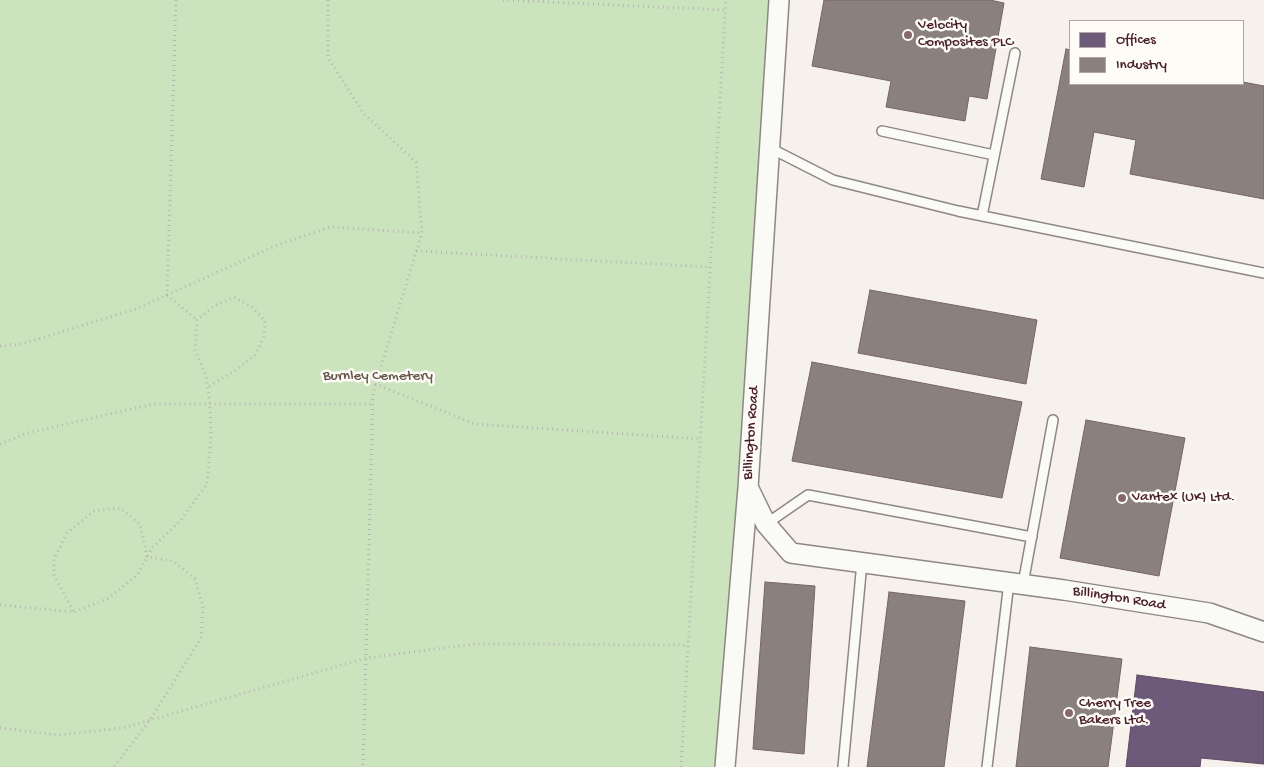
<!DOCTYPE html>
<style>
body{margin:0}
#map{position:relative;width:1264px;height:767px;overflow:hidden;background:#f6f2eb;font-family:"Gochi Hand",sans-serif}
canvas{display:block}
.legend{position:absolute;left:1069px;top:20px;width:175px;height:65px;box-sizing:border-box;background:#fdfcf7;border:1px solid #b5a4a5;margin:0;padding:6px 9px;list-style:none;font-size:15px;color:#4a1f2b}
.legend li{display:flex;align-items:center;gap:10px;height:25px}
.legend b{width:25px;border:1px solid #b5a4a5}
</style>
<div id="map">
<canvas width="1264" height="767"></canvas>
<ul class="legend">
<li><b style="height:14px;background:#6d597a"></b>Offices</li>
<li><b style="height:14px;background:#8a817c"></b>Industry</li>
</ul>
</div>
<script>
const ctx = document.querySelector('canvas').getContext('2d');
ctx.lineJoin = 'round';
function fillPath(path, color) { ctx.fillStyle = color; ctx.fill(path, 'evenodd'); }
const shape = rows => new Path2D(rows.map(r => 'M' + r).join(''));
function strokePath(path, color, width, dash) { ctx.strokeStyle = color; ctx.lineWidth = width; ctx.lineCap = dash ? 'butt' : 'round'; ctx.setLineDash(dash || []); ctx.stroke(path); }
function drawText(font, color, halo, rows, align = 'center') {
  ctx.font = font + ' "Gochi Hand",sans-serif'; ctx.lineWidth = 5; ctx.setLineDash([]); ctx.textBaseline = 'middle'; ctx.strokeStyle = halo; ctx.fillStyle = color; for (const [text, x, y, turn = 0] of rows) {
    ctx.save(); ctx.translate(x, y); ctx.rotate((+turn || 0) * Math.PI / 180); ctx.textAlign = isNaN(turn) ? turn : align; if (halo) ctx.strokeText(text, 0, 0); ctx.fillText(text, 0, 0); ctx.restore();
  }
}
const green = shape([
 [0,0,779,0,725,767,0,767]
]);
const offices = shape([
 [1137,675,1264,692,1264,764,1201,758,1200,767,1126,767,1137,675]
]);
const industry = shape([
 [824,0,990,0,1004,3,987,99,969,96,965,121,886,107,891,81,812,66,824,0],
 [1066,49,1070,50,1070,84,1243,84,1243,82,1264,86,1264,199,1130,174,1136,140,1094,132,1084,187,1041,179,1066,49],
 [870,290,1037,320,1026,384,858,353,870,290],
 [812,362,1022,402,1002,498,792,461,812,362],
 [1086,420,1185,438,1159,576,1060,558,1086,420],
 [765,582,815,586,804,754,753,749,765,582],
 [889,592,965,601,944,767,867,767,889,592],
 [1030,647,1122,659,1108,767,1016,767,1030,647]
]);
const path = shape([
 [176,0,167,295,197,320],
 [328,0,328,58,364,114,416,162,422,233,373,393,363,767],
 [503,0,726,10],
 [416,251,710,267],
 [0,346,22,344,136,309,275,246,330,227,422,233],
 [375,384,475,424,701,439],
 [0,444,27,433,154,404,373,404],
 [0,605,74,612,109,598,138,574,152,548,180,521,207,484,211,437,210,404,206,376,195,350,197,320,214,306,234,297,252,307,265,321,264,337,255,355,236,370,208,387],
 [73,611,54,575,54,559,67,533,94,511,120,508,140,524,147,557,173,561,195,579,203,607,201,638,150,720,114,767],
 [0,728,57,735,123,728,366,658,475,644,688,645],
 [681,767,726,0]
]);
const lane = shape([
 [882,131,994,155],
 [770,148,833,180,958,211,1264,273],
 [982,216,1015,53],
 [766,524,808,495,1032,537],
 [1023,584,1053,420],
 [843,767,862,562],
 [987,767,1009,582]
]);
const street = shape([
 [749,489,766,524,791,553,1064,590,1209,613,1264,632],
 [725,767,748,488,779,0]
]);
const markers = [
 [908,35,5,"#86696e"],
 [1122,498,5,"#86696e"],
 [1069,713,5,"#86696e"]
];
const poiNames = [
 ["Velocity",918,26],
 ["Composites PLC",918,43],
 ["Vantex (UK) Ltd.",1132,498],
 ["Cherry Tree",1079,704],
 ["Bakers Ltd.",1079,721]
];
const parkNames = [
 ["Burnley Cemetery",378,377]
];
const streetNames = [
 ["Billington Road",752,433,-86],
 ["Billington Road",1119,599,9]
];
fillPath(green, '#cce4bd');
fillPath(offices, '#6d597a');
strokePath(offices, '#624862', 1);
fillPath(industry, '#8a817c');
strokePath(industry, '#776464', 1);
strokePath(lane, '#908685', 12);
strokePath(street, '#908685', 22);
strokePath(path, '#bab5b4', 3, [1, 4]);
strokePath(lane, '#fafaf7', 9);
strokePath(street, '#fafaf7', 19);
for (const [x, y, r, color] of markers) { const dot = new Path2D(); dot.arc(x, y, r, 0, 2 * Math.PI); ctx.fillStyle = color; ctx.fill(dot); strokePath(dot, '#fdfcf7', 2); }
drawText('15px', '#4a1f2b', '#fdfcf7', poiNames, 'left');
drawText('15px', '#66564c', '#fdfcf7', parkNames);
drawText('15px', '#4a1f2b', '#fdfcf7', streetNames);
</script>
